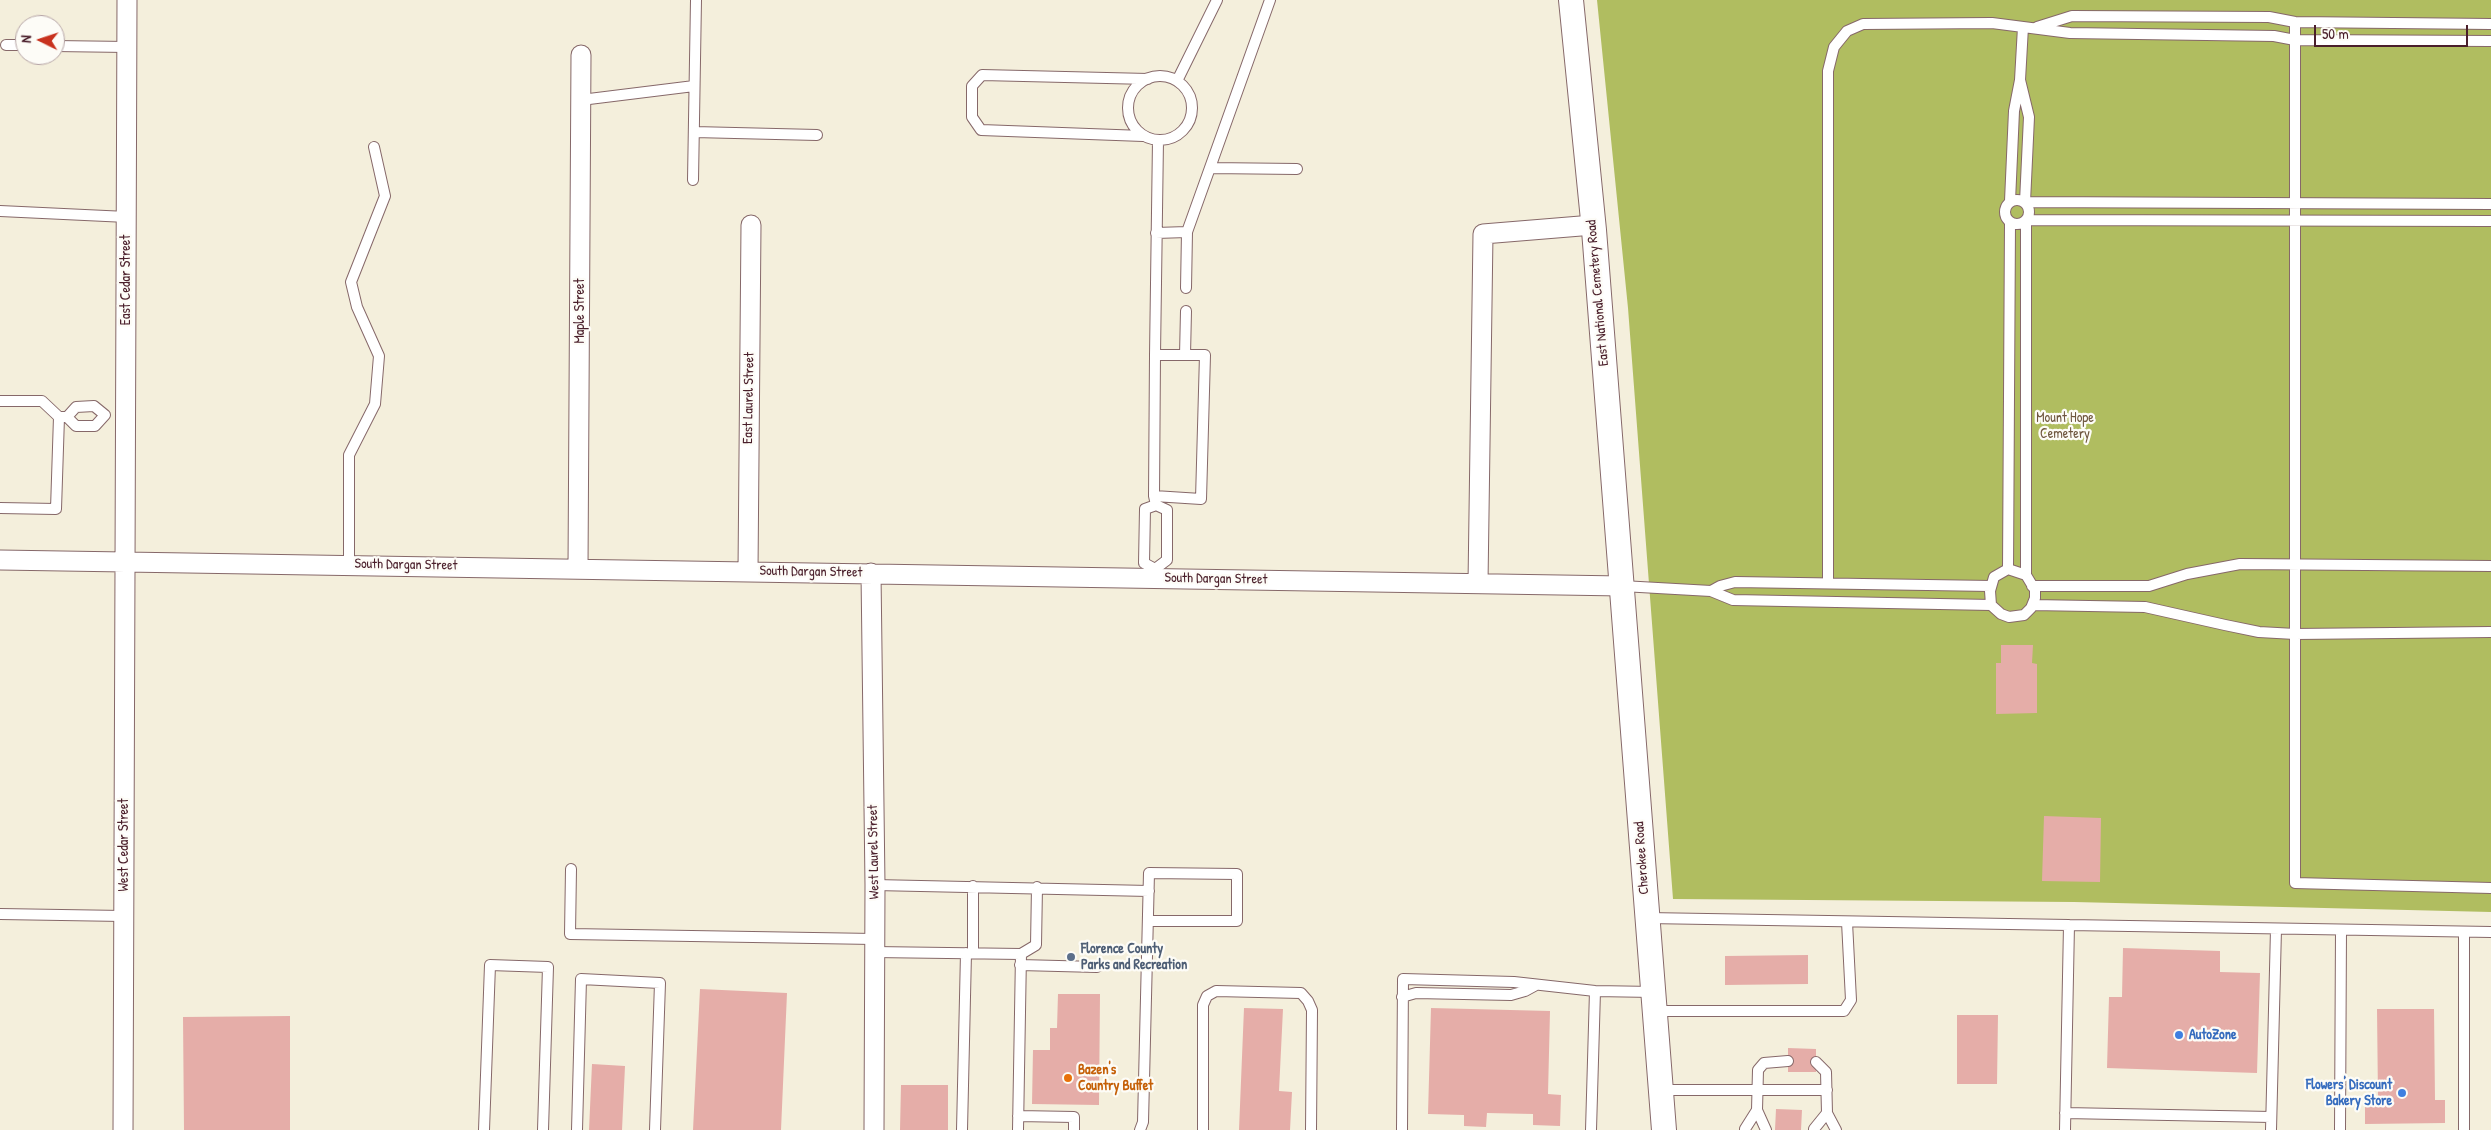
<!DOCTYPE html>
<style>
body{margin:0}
#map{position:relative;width:2491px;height:1130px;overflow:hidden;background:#f4efdc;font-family:"Patrick Hand",sans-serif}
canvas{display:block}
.north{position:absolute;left:15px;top:15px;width:50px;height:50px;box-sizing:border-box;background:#fdfcf7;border:1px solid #b5a4a5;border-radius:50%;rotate:274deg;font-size:14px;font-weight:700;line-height:20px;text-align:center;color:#4a1f2b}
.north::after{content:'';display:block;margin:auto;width:18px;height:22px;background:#c8321e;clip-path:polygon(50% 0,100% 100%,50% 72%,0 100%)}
.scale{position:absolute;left:2314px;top:25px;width:154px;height:22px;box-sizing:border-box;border:2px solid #4a1f2b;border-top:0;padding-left:6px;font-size:15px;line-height:18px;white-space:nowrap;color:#4a1f2b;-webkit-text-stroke:4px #fdfcf7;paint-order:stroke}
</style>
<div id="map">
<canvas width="2491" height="1130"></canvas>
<div class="north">N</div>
<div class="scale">50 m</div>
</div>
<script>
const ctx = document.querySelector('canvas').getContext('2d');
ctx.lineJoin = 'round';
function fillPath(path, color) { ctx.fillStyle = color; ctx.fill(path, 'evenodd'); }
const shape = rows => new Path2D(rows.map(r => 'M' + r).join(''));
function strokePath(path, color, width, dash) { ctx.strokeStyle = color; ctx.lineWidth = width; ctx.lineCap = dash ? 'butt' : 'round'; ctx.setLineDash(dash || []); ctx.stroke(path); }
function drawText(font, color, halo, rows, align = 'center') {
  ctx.font = font + ' "Patrick Hand",sans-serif'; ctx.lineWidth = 4.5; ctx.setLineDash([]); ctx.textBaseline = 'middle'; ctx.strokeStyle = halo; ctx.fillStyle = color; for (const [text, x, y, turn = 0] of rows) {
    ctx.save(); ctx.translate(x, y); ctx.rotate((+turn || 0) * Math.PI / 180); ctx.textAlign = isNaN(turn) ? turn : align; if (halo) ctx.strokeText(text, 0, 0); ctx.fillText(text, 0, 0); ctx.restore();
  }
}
const green = shape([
 [1597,0,2491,0,2491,912,2074,902,1673,899,1628,308]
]);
const building = shape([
 [2001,645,2033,645,2032,663,2037,664,2037,713,1996,714,1996,663,2001,663],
 [2044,816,2101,818,2100,882,2042,881],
 [2123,948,2220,951,2220,972,2260,973,2257,1073,2107,1068,2109,997,2122,997],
 [1808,955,1808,984,1725,985,1725,956],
 [700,989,787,993,781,1130,693,1130],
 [1058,994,1100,994,1099,1105,1032,1104,1033,1050,1050,1050,1050,1028,1057,1028],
 [1244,1008,1283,1009,1279,1091,1292,1092,1290,1130,1239,1130],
 [1431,1008,1550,1011,1548,1094,1561,1095,1560,1126,1533,1125,1533,1114,1487,1113,1486,1127,1464,1126,1464,1115,1428,1114],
 [2377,1009,2434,1009,2435,1100,2445,1100,2445,1123,2365,1124,2365,1099,2378,1099],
 [1957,1015,1998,1015,1997,1084,1957,1084],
 [290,1016,290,1130,184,1130,183,1017],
 [1788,1048,1816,1049,1816,1072,1788,1072],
 [592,1064,625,1066,622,1130,589,1130],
 [901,1085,948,1085,948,1130,900,1130],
 [1776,1109,1802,1110,1801,1130,1775,1130]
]);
const service = shape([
 [2295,22,2295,883,2491,888],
 [2037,27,2072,16,2269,17,2295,22,2491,24],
 [6,45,25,45],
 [55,46,127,47],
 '1128 108a32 32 0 1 1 64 0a32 32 0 1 1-64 0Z',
 [2020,80,2029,117,2025,202,2491,204],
 [1177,81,1217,0],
 [581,100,694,86],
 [694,132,817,135],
 [1143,136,981,130,972,117,972,86,982,75,1148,79],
 [1210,168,1297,169],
 [693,180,696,0],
 '2005 212a12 12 0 1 1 24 0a12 12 0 1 1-24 0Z',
 [2010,201,2014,111,2020,80,2023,27],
 [0,211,127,217],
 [1187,232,1270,0],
 [1156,233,1187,232,1186,288],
 [1155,355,1158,140],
 [1185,355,1186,311],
 [0,401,42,401,59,417],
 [1154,496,1201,499,1205,355,1155,355,1154,496,1156,505],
 [1156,505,1167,510,1167,560,1155,569,1144,563,1145,509,1156,505],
 [0,508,56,509,59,417,67,417,76,426,95,426,105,415,94,406,76,407,67,417],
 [349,564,349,455,375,404,379,356,357,307,351,282,385,196,374,147],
 [2008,569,2010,223],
 [2026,575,2026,220,2491,221],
 [1828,583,1828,71,1834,47,1847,31,1863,24,1992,23,2070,33,2274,36,2295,40,2491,41],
 [1622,586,1711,591],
 [1991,586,1735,582,1720,586,1711,591,1733,600,1991,605,2001,614,2009,617,2024,615,2031,608,2035,598,2035,590,2026,575,2008,569,1994,577,1990,591,1991,605],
 [2032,586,2149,586,2187,574,2240,564,2491,566],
 [2033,605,2145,607,2225,625,2259,632,2295,634,2491,632],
 [571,869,570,934,874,939],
 [875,885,1149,891],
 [0,914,123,916],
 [1647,918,2491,932],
 [874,952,1021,954,1018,1130],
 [973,953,973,886],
 [1021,954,1036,945,1037,887],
 [1020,965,1097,967],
 [1402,997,1416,993,1511,995,1525,991,1536,985],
 [1655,1011,1844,1011,1851,1000,1847,922],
 [1816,1062,1826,1072,1827,1113],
 [1661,1090,1827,1090],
 [1757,1110,1758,1070,1764,1063,1788,1061],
 [2065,1113,2271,1117],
 [1018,1116,1074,1117,1074,1130],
 [1745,1129,1757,1110,1766,1130],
 [1814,1129,1827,1113,1836,1130],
 [484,1130,490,965,548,967,543,1130],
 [577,1130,581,979,660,983,655,1130],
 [962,1130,966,953],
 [1140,1130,1143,1122,1149,873,1237,874,1237,921,1148,921],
 [1203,1130,1203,1005,1207,996,1216,991,1301,993,1308,1001,1312,1010,1311,1130],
 [1402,1130,1403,979,1514,982,1595,991,1653,992],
 [1591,1130,1595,991],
 [2065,1130,2069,925],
 [2271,1130,2276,929],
 [2340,1130,2341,930],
 [2464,1130,2464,932]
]);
const minor = shape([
 [0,560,1622,586],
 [578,568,581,55],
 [748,571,751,225],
 [871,573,875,885,874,1130],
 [1478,583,1483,234,1593,225],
 [123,1130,127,0]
]);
const tertiary = shape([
 [1571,0,1594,230,1664,1130]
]);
const markers = [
 [1071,957,5,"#5c6f8a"],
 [2179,1035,5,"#3f7fe0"],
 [1068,1078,5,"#e8710a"],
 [2402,1093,5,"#3f7fe0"]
];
const streetNames = [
 ["East Cedar Street",126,280,-90],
 ["East National Cemetery Road",1598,293,-95],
 ["Maple Street",580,311,-90],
 ["East Laurel Street",749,398,-89],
 ["South Dargan Street",406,565,1],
 ["South Dargan Street",811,572,1],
 ["South Dargan Street",1216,579,1],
 ["West Cedar Street",124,845,-90],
 ["West Laurel Street",874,852,-91],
 ["Cherokee Road",1642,858,-94]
];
const parkNames = [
 ["Mount Hope",2065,418],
 ["Cemetery",2065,434]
];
const serviceNames = [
 ["Florence County",1081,949],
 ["Parks and Recreation",1081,965]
];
const shopNames = [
 ["AutoZone",2189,1035],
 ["Flowers' Discount",2392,1085,"right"],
 ["Bakery Store",2392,1101,"right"]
];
const foodNames = [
 ["Bazen's",1078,1070],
 ["Country Buffet",1078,1086]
];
fillPath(green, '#b0bd60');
fillPath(building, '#e5ada8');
strokePath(service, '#866869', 12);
strokePath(minor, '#866869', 21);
strokePath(tertiary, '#866869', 26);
strokePath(service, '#fff', 10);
strokePath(minor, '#fff', 19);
strokePath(tertiary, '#fff', 24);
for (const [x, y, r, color] of markers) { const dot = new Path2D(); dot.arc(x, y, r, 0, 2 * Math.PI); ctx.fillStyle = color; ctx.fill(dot); strokePath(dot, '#fdfcf7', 2); }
drawText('14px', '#4a1f2b', '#fdfcf7', streetNames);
drawText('14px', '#6e563e', '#fdfcf7', parkNames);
drawText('bold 14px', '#4e5e75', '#fdfcf7', serviceNames, 'left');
drawText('bold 14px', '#366cbe', '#fdfcf7', shopNames, 'left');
drawText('bold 14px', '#c56008', '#fdfcf7', foodNames, 'left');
</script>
